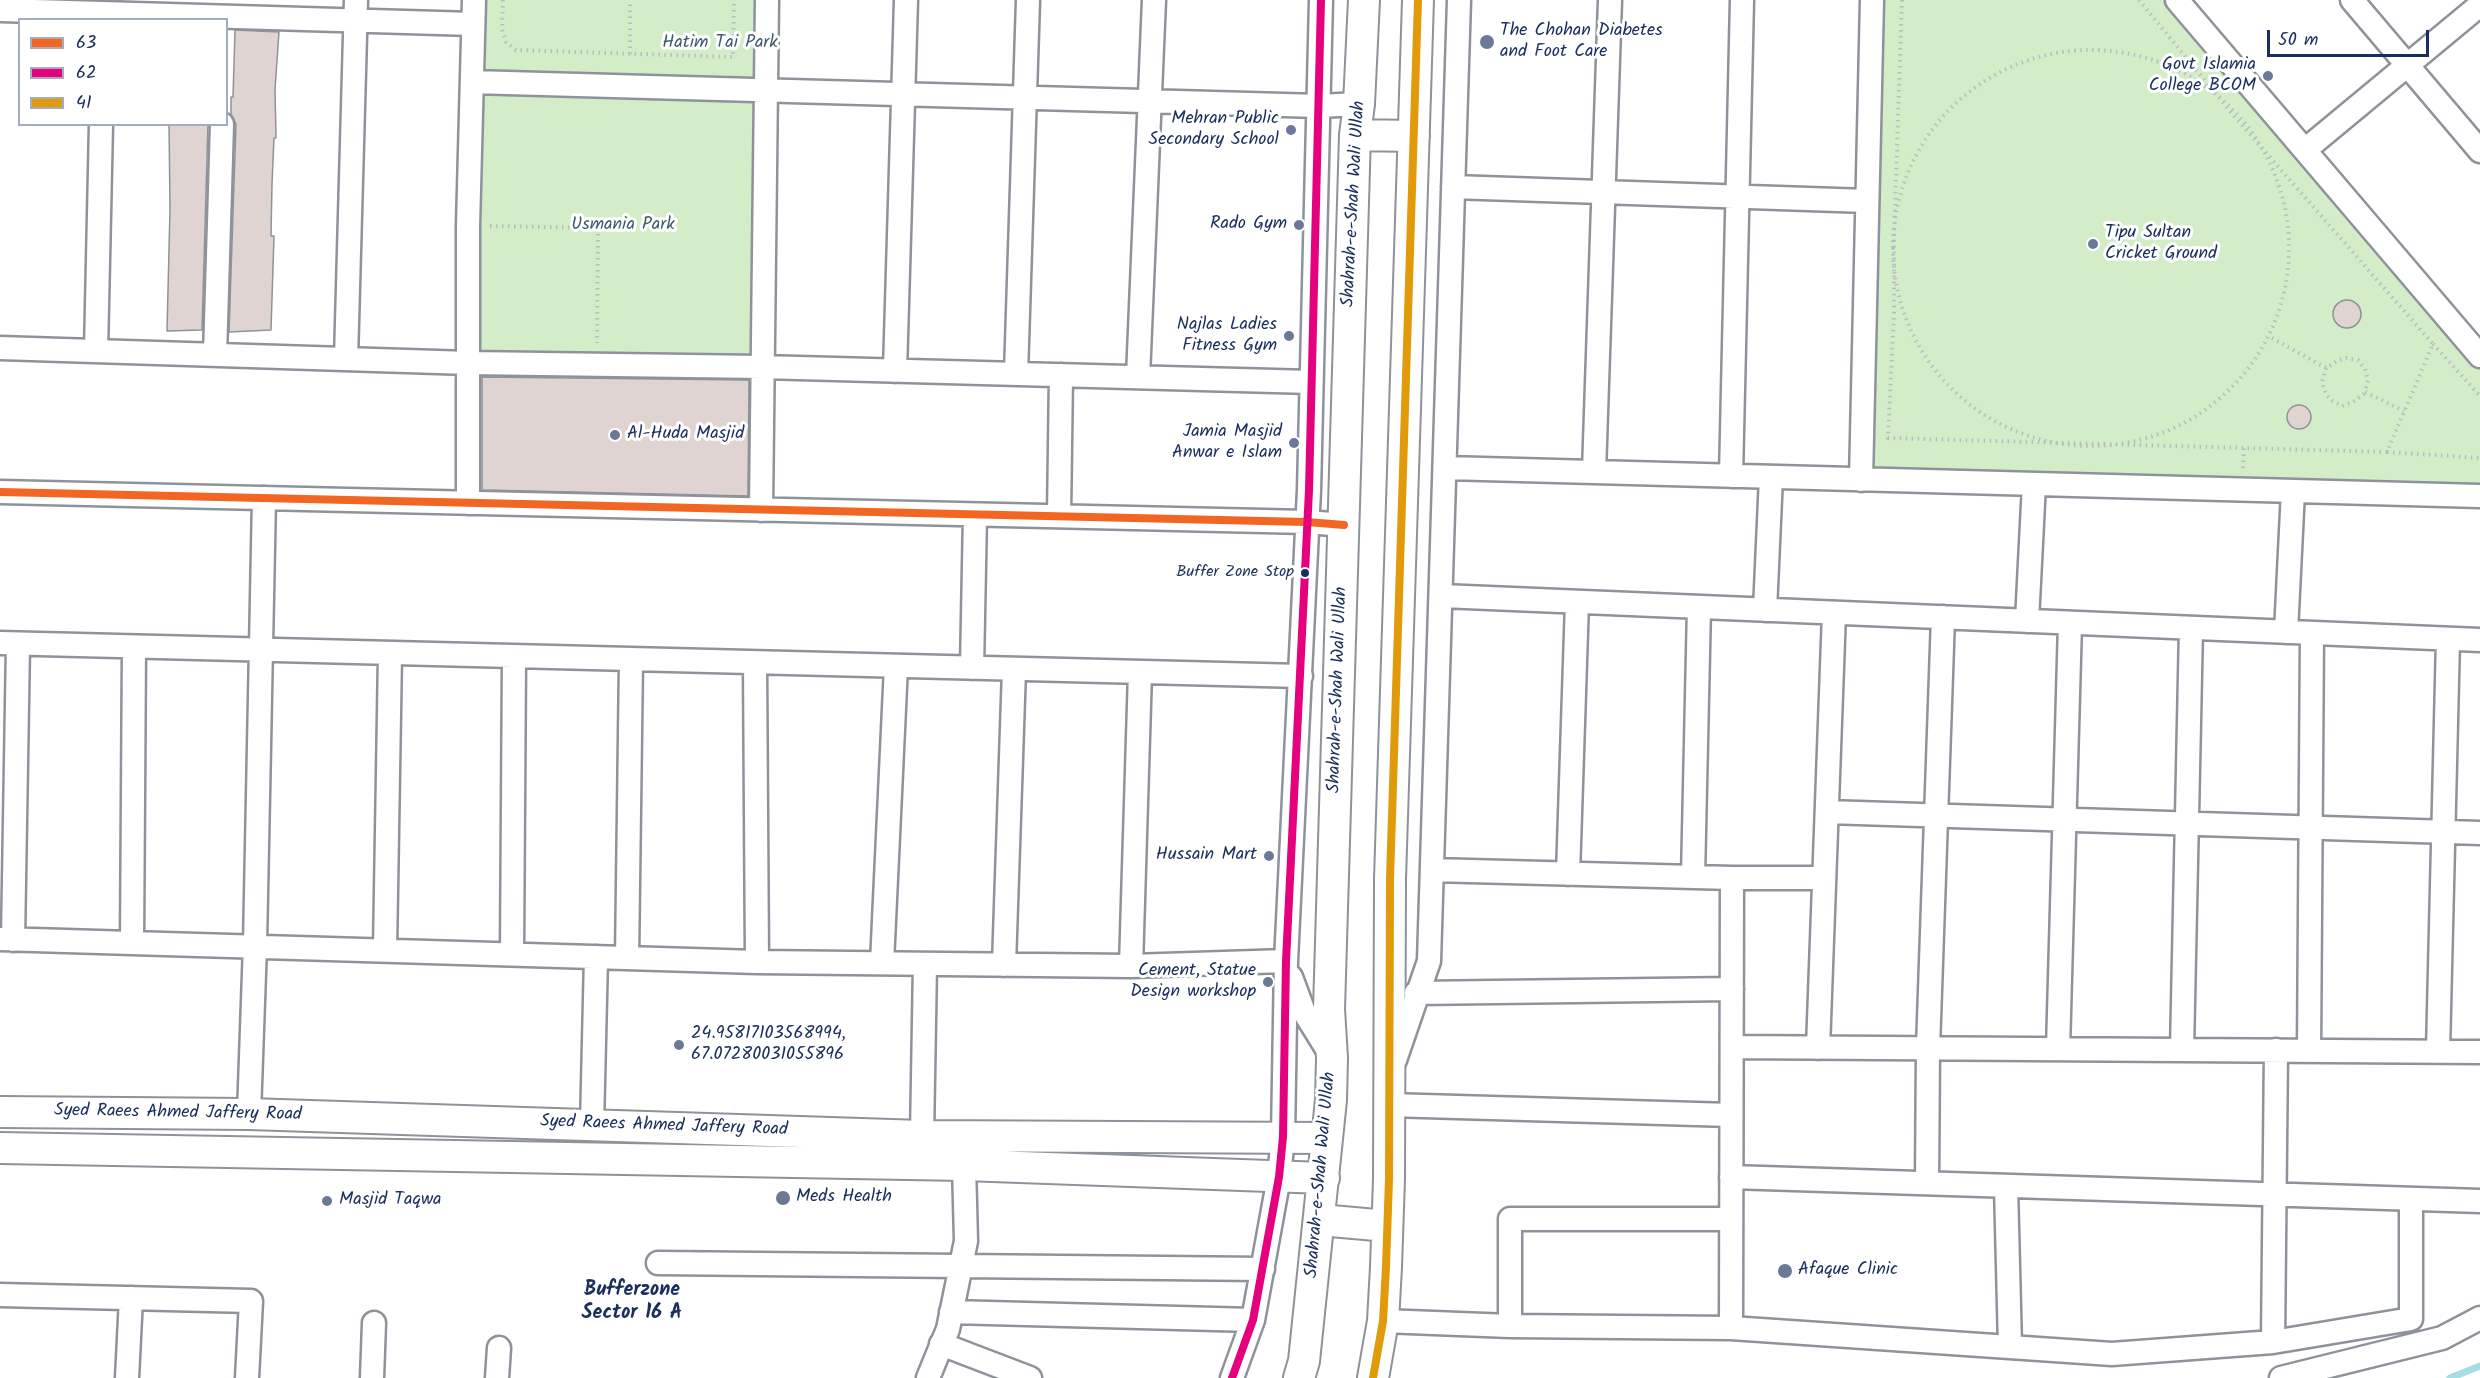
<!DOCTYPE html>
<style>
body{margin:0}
#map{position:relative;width:2480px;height:1378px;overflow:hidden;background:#fff;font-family:Kalam,sans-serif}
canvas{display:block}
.legend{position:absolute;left:18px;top:18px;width:210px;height:108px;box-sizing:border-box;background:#fff;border:2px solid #a4acbf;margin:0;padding:8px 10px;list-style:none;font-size:18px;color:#1b2f5e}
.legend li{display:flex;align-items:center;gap:12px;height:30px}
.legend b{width:30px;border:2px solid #a4acbf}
.scale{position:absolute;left:2267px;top:30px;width:162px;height:27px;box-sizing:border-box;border:3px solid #1b2f5e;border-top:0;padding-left:8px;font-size:18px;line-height:21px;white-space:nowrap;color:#1b2f5e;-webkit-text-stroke:4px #fff;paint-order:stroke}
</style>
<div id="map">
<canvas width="2480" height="1378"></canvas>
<ul class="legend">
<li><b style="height:8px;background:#f26522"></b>63</li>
<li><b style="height:8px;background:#e5007d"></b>62</li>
<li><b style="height:8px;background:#e19a09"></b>41</li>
</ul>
<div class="scale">50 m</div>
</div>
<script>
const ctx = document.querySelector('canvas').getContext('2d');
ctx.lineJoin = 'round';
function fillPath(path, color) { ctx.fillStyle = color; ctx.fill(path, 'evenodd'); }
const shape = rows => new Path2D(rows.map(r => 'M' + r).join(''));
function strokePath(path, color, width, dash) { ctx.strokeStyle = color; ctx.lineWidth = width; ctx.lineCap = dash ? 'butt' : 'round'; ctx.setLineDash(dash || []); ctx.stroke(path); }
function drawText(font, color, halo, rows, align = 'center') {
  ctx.font = font + ' Kalam,sans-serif'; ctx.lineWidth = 6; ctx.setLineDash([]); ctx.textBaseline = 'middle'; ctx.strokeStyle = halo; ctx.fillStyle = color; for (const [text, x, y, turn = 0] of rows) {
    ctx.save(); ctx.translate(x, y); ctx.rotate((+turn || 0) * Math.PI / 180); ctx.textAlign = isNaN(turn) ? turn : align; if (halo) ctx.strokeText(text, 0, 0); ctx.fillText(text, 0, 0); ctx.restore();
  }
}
const green = shape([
 [474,0,767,0,762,367,469,363],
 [1872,0,2177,0,2480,356,2480,496,1861,480]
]);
const stream = shape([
 [2450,1378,2480,1366]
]);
const building = shape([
 [235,30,279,32,275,89,276,138,274,138,272,184,271,236,274,236,271,330,229,332,236,124,231,114,231,97,233,97,235,30],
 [169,124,208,124,202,330,167,331,170,209,169,124],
 '2333 314a14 14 0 1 1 28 0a14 14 0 1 1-28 0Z',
 [482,377,749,380,748,496,482,490,482,377],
 '2287 417a12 12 0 1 1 24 0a12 12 0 1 1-24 0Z'
]);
const path = shape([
 [503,0,502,29,506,42,516,50,733,57,734,0],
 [1902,0,1894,236,1894,313,1888,438,2387,452,2433,344,2234,116,2139,0],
 '1893 248a198 198 0 1 1 396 0a198 198 0 1 1-396 0Z',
 [630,54,630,0],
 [490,226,598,228,597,343],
 [2272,338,2326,368,2337,361,2346,358,2358,360,2365,369,2368,380,2365,392,2404,411],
 [2433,344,2480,396],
 [2326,368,2322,382,2326,395,2333,401,2342,406,2353,402,2365,393],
 [2387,452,2480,458],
 [2243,468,2244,448]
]);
const minor = shape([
 [2177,0,2480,356],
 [2352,0,2480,151],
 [0,10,473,24],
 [472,82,1319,106,1359,104],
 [2305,150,2480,5],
 [1453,187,1867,201],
 [0,348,469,363,762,367,1311,382],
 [96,351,101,124],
 [215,355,222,124],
 [346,359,356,0],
 [895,371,906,0],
 [1016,374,1028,0],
 [1138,377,1154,0],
 [1446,468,2480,496],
 [1594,472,1610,0],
 [1731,476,1742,0],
 [1861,480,1872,0],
 [0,492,1307,522,1344,525],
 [468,503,468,226,474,0],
 [761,510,767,0],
 [1059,516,1061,375],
 [1442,596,2480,640],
 [1765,610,1771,477],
 [2027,621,2034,484],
 [2286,632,2293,491],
 [0,643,1301,676],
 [755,663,757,962],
 [972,668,975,515],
 [1827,812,2480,833],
 [1432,870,1732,878,1824,878],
 [1568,874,1577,602],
 [1693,877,1699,607],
 [0,939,757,962,1131,966,1286,961],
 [13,940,18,644],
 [132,943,134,647],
 [385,950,390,654],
 [512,954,514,657],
 [627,958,631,660],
 [882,963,896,666],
 [1004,965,1014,669],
 [1131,966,1140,672],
 [1291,977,1304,1012,1332,1057],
 [1416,993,1732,989],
 [1732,1047,2480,1052],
 [1818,1048,1834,613],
 [2058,1049,2070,623],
 [2182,1050,2191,628],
 [2309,1051,2312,633],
 [2438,1051,2448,639],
 [1395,1060,1429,961,1459,0],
 [1389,1105,1731,1115],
 [249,1114,255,945,264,498],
 [592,1125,596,957],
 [922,1136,925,964],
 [1731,1177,2480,1201],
 [1927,1183,1928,1048,1943,617],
 [2006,1186,2010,1347],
 [658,1263,1263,1269],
 [0,1295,251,1301,247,1378],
 [951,1312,1253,1320],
 [1383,1321,1510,1326,1731,1328,2112,1354,2273,1342,2411,1319,2411,1199],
 [1510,1326,1510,1219,1731,1219],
 [1731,1328,1732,878],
 [2273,1342,2276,1050],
 [941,1344,1030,1378],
 [127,1378,131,1298],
 [372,1378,374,1323],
 [497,1378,499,1348],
 [928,1378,948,1329,966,1241,964,1165],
 [1232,1378,1253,1320,1279,1177,1283,1137,1286,961,1309,490,1321,0],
 [2281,1378,2442,1338,2480,1318]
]);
const major = shape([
 [1355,135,1414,136],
 [0,1112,249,1114,922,1136,1327,1138],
 [0,1148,964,1165,1324,1178],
 [1320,1220,1387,1226],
 [1299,1378,1304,1361,1331,1100,1332,1058,1329,1009,1355,135,1359,104,1364,0],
 [1373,1378,1383,1321,1386,1267,1389,1179,1390,879,1418,0]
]);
const bus1 = shape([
 [0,492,1307,522,1344,525]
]);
const bus2 = shape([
 [1232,1378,1253,1320,1279,1177,1283,1137,1286,961,1309,490,1321,0]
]);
const bus3 = shape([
 [1373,1378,1383,1321,1386,1267,1389,1179,1390,879,1418,0]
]);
const markers = [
 [1487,42,8,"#6b7896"],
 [2268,76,6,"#6b7896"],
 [1291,130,6,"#6b7896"],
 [1299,225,6,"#6b7896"],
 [2093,244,6,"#6b7896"],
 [1289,336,6,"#6b7896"],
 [615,435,6,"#6b7896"],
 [1294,443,6,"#6b7896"],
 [1305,573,5,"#1b2f5e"],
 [1269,856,6,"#6b7896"],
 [1268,982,6,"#6b7896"],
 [679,1045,6,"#6b7896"],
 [783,1198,8,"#6b7896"],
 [327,1201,6,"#6b7896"],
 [1785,1271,8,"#6b7896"]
];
const busNames = [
 ["Buffer Zone Stop",1294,573]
];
const poiNames = [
 ["The Chohan Diabetes",1500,32],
 ["and Foot Care",1500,53],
 ["Govt Islamia",2256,66,"right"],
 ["College BCOM",2256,87,"right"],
 ["Mehran Public",1279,120,"right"],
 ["Secondary School",1279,141,"right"],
 ["Rado Gym",1287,225,"right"],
 ["Tipu Sultan",2105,234],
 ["Cricket Ground",2105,255],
 ["Najlas Ladies",1277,326,"right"],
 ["Fitness Gym",1277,347,"right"],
 ["Jamia Masjid",1282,433,"right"],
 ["Anwar e Islam",1282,454,"right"],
 ["Al-Huda Masjid",627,435],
 ["Hussain Mart",1257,856,"right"],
 ["Cement, Statue",1256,972,"right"],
 ["Design workshop",1256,993,"right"],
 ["24.95817103568994,",691,1035],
 ["67.07280031055896",691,1056],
 ["Meds Health",796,1198],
 ["Masjid Taqwa",339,1201],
 ["Afaque Clinic",1798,1271]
];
const parkNames = [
 ["Hatim Tai Park",720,44],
 ["Usmania Park",623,226]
];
const streetNames = [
 ["Shahrah-e-Shah Wali Ullah",1355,204,-87],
 ["Shahrah-e-Shah Wali Ullah",1339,690,-88],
 ["Syed Raees Ahmed Jaffery Road",178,1114,1],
 ["Syed Raees Ahmed Jaffery Road",664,1127,2],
 ["Shahrah-e-Shah Wali Ullah",1322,1175,-85]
];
const neighbourhoodNames = [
 ["Bufferzone",632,1292],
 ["Sector 16 A",632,1315]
];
fillPath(green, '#d4edc9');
strokePath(stream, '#a5dde4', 7);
fillPath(building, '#dfd4d1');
strokePath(building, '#8e929a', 1.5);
strokePath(minor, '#8e929a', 27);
strokePath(major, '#8e929a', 34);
strokePath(path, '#b9bcc1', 4, [1.5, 4.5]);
strokePath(minor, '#fff', 22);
strokePath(major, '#fff', 30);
strokePath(bus1, '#f26522', 8);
strokePath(bus2, '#e5007d', 8);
strokePath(bus3, '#e19a09', 8);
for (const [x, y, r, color] of markers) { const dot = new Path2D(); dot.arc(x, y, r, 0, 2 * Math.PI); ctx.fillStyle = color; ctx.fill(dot); strokePath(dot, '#fff', 2); }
drawText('16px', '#1b2f5e', '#fff', busNames, 'right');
drawText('18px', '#1b2f5e', '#fff', poiNames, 'left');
drawText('18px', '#405b6e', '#fff', parkNames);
drawText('18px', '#1b2f5e', '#fff', streetNames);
drawText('bold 20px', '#1b2f5e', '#fff', neighbourhoodNames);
</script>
